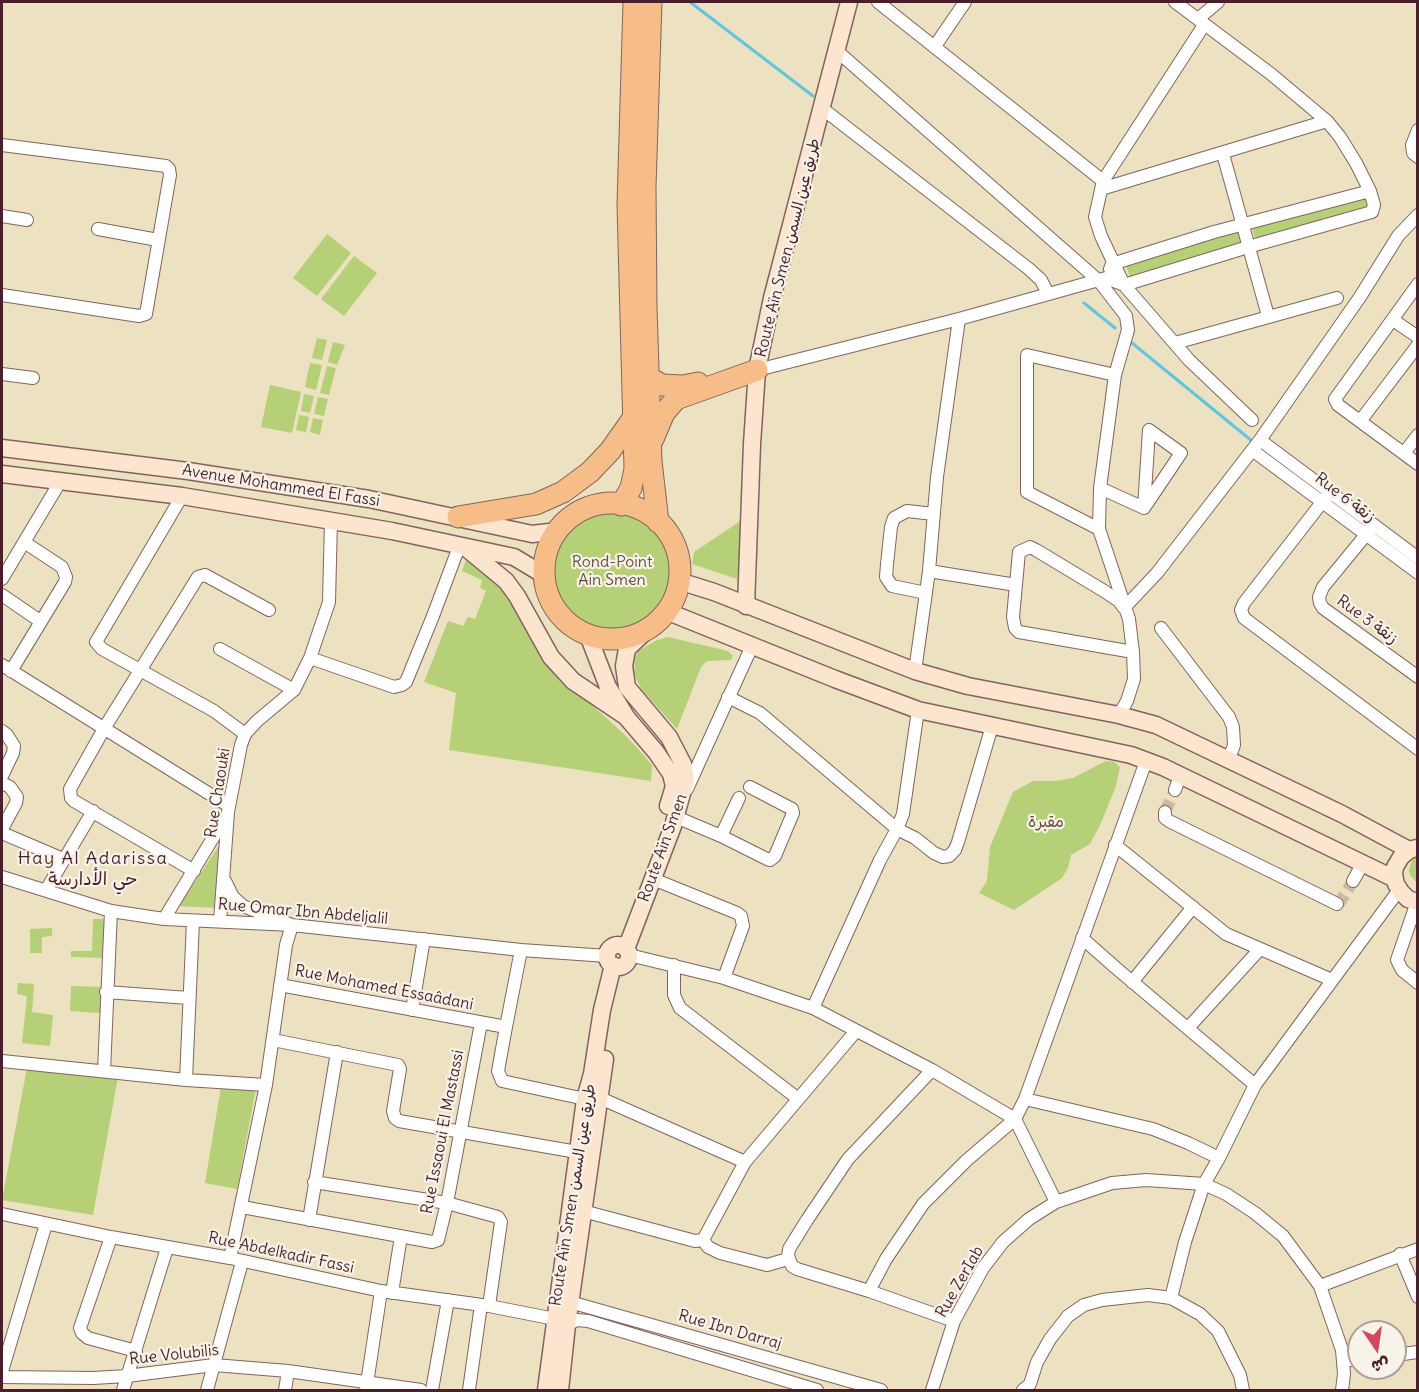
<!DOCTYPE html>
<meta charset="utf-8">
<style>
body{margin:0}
#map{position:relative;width:1419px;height:1392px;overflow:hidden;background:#ece1c0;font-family:Delius,"Playpen Sans Arabic",sans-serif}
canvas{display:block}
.frame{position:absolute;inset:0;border:3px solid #4a1f2b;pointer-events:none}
.north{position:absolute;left:1347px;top:1320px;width:60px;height:60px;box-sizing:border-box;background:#f7f3e8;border:2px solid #b29e9c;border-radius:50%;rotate:167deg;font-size:16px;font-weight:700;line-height:24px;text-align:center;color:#4a1f2b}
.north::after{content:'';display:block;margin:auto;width:21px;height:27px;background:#d1495b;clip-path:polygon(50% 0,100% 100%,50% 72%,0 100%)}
</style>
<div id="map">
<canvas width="1419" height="1392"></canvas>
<div class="frame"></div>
<div class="north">ش</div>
</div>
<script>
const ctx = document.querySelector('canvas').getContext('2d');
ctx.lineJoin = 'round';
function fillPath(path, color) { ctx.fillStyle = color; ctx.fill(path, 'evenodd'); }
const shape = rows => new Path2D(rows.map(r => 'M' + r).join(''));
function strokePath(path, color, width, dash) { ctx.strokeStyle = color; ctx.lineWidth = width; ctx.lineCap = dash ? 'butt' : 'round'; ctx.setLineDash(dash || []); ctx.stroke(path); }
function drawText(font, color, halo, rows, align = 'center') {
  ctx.font = font + ' Delius,"Playpen Sans Arabic",sans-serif'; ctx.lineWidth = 4.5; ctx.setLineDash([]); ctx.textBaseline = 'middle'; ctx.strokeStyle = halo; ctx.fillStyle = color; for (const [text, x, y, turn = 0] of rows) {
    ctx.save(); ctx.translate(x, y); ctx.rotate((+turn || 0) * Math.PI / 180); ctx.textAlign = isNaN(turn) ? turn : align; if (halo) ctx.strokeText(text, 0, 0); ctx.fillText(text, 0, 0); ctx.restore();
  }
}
const green = shape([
 [1368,194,1372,209,1256,242,1250,221],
 [1237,225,1243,247,1131,280,1125,263],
 [327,234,351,253,317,296,293,278],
 [354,256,377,273,344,316,321,299],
 [317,338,327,340,322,360,312,358],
 [333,342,345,345,337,365,328,362],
 [310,363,322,365,316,390,305,387],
 [327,366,336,368,329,395,320,393],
 [270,385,301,392,292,433,261,427],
 [304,394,314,396,310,413,301,411],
 [318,397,328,399,324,416,314,414],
 [299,415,309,417,306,432,296,430],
 [313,418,323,420,320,435,310,432],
 '553 571a59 59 0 1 1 118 0a59 59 0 1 1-118 0Z',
 [745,518,737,579,692,564,694,552],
 [466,560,487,574,501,588,512,602,539,654,550,667,623,733,639,750,652,765,651,781,449,750,456,693,424,682,448,621,463,626,468,617,475,619,486,591,480,588,482,580,462,571],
 [668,637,728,651,733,656,731,660,707,661,701,667,677,729,642,690,634,674,635,658,638,651,655,641],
 [1106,761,1114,762,1120,767,1116,786,1101,823,1090,844,1071,855,1068,868,1062,878,1014,910,979,893,987,881,990,847,1013,792,1033,781,1056,781,1073,778],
 [224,838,216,908,179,906],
 [1417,855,1417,883,1410,875,1409,870,1412,860],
 [93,919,105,919,104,958,71,957,71,951,92,951],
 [52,928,52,936,42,937,42,953,30,953,30,929],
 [18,983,34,984,32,1012,53,1015,50,1046,22,1043,27,996,17,994],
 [71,986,101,987,100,1013,70,1011],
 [27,1068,118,1077,93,1215,2,1200],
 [222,1081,256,1089,237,1189,205,1183]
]);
const stream = shape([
 [690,2,813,96],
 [1084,303,1115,328],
 [1132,343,1252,441]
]);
const streetTunnel = shape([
 [1165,812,1175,790],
 [1337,904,1340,902,1353,881]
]);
const street = shape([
 [878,2,1103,181],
 [1198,19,1218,2],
 [1204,25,1103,181,1095,217,1101,236,1124,285,1189,360,1252,420],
 [935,46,965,2],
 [837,51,1099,281,1126,316,1128,330,1115,375,1100,488,1099,529,1129,619,1133,652,1134,679,1127,701,1119,715],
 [823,109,1029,269,1041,280,1048,294],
 [1418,130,1412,145,1413,153,1418,157],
 [2,145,166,166,169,169,170,175,146,314,139,316,2,295],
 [1223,154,1268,316],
 [1101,189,1327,121],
 [2,216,27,220],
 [98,229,158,240],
 [1110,269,1112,264,1214,232,1370,191],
 [1418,284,1335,399,1338,405,1418,464],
 [1393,320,1418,337],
 [1175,343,1337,298],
 [757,370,959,319,1106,278,1124,285,1248,247,1372,212,1374,205,1370,191,1356,163,1340,137,1327,121,1271,74,1175,2],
 [2,374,33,378],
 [1361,420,1418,345],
 [1260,440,1418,558],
 [1252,450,1418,573],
 [1404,453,1418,435],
 [1100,488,1144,508,1181,453,1149,430,1144,508],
 [1330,492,1244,603,1241,610,1244,618,1418,749],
 [182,496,96,642,102,649,214,711,245,734],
 [1374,525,1323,587,1319,597,1320,603,1323,608,1418,677],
 [1099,529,1027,492,1027,355,1115,375],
 [929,571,1016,585],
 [2,579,60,482],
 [926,593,892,586,886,577,887,564,891,527,894,518,907,511,934,514],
 [2,595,40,621],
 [1161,628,1229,717,1233,727,1234,745,1229,759],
 [220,649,294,690],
 [1133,652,1019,632,1015,628,1013,617,1019,552,1030,547,1036,550,1104,591,1119,601,1124,608,1157,573,1260,440,1360,297,1398,236,1418,215],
 [310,658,394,687,402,685,406,682,433,616,460,544],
 [2,665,229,806],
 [11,671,65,582,66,577,62,567,24,542],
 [915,671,929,571,937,477,959,319],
 [728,697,760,713,897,829,915,838,934,853,943,857,949,856,955,850,958,842,992,726],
 [2,731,7,735,14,746,13,753,2,776],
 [2,783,10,787,17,797,16,803,2,829],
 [687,789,752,646],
 [1175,790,1180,776],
 [1165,812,1165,818,1169,821,1337,904],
 [676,817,721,836,739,798],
 [2,833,63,859],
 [721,836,767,859,770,860,775,856,793,813,792,809,750,787],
 [1115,845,1226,934,1332,980],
 [194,871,74,801,71,798,70,789,105,727,198,577,205,575,269,610],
 [2,877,111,911,164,919,292,925,521,950,607,956],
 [653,879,737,913,741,916,743,926,724,978],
 [225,881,233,897,243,906,292,925,286,945,266,1085,230,1258],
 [1353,881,1363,863],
 [46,890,93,811],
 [1417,902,1397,960,1402,970,1418,983],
 [164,919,228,813],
 [220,921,228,812,241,745,245,734,257,721,294,690,310,658,329,602,331,520],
 [1082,938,1116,968,1255,1085],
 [629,955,724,978,813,1008,932,1070,1015,1119,1056,1202],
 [674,965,674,995,680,1008,797,1098],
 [1132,982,1193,907],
 [280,985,506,1027,521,950],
 [106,992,189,998],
 [813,1008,880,860,897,829,903,814,918,710],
 [412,1010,424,939],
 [506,1027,498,1071,502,1081,585,1099],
 [1188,1028,1260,949],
 [273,1040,398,1065,400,1069,393,1111,395,1118,399,1121,577,1152],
 [2,1061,186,1080,266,1085],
 [932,1070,848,1159,807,1220,789,1249,788,1256,792,1266,797,1269,869,1291,954,1321],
 [104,1071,111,911],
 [186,1080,193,921],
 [600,1098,745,1162],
 [1025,1099,1153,1129,1188,1143,1219,1158],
 [314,1182,447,1203,498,1217,501,1222,489,1306],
 [242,1207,432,1242,438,1240,447,1203,481,1023],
 [583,1211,695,1241,703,1240,745,1162,856,1031],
 [2,1214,111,1237,230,1258,381,1291,489,1306,555,1319],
 [309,1220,337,1052],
 [111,1237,80,1328,82,1333,88,1338,136,1351],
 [703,1240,708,1247,720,1253,767,1265,788,1259],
 [1400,1254,1418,1297],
 [1320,1286,1418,1249],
 [869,1291,886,1259,923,1204,967,1160,1015,1119,1025,1099,1146,761],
 [392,1293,401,1236],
 [1171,1298,1185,1242,1204,1184,1219,1158,1255,1085,1399,890],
 [570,1302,881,1390],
 [567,1325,577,1320,588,1321,817,1390],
 [1395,1355,1418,1352],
 [1343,1361,1359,1359],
 [2,1371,46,1224],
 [2,1377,93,1378,127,1376,214,1365,288,1371,421,1390],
 [123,1390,167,1248],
 [207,1390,242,1262],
 [285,1390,288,1371],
 [366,1390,381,1291],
 [432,1390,448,1300],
 [469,1390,481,1305],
 [932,1390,954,1321,983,1268,1003,1242,1029,1219,1056,1202,1112,1183,1146,1180,1204,1184,1226,1194,1255,1213,1283,1236,1320,1286,1342,1350,1344,1374,1342,1390],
 [1023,1390,1030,1384,1037,1362,1050,1339,1068,1316,1084,1305,1102,1300,1148,1295,1171,1298,1200,1314,1218,1331,1240,1375,1243,1390]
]);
const secondary = shape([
 [2,448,188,471,369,499,532,534,558,531],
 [2,474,182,496,392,531,514,557,544,575],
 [466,548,506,581,517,596,551,657,573,681,625,716],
 [679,581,714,592,915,671,968,686,1119,715,1156,725,1342,814,1409,850],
 [746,606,752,444,757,370,772,298,849,2],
 [666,611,835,679,918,710,1131,755,1163,767,1395,879],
 [588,635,608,687,627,718,656,752,671,774,674,786,668,806],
 [1417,848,1409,850,1401,857,1395,867,1394,875,1396,884,1401,892,1408,899,1418,902],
 '607 956a11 11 0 1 1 22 0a11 11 0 1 1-22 0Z',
 [626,949,673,826,686,779,683,764,669,737,627,687,624,666,627,649,648,629],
 [546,1390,585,1099,592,1074,602,1010,613,965],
 [560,1390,567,1325,605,1059]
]);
const highway = shape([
 [651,2,645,187,646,307,651,461,658,522],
 [648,377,662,385,683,386,698,383],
 [653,439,664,413,676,399,757,370],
 '544 571a68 68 0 1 1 136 0a68 68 0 1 1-136 0Z',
 [621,505,631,488,635,469,628,204,634,2],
 [458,517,536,504,563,492,590,472,610,451,634,417]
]);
const streetNames = [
 ["Route Aïn Smen طريق عين السمن",788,248,-76],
 ["Avenue Mohammed El Fassi",281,486,9],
 ["Rue 6 زنقة",1345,498,37],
 ["Rue 3 زنقة",1367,620,36],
 ["Rue Chaouki",218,793,-81],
 ["Route Aïn Smen",663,848,-70],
 ["Rue Omar Ibn Abdeljalil",303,912,5],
 ["Rue Mohamed Essaâdani",384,988,11],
 ["Rue Issaoui El Mastassi",443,1132,-79],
 ["Route Aïn Smen طريق عين السمن",573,1195,-81],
 ["Rue Abdelkadir Fassi",281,1253,12],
 ["Rue ZerIab",960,1282,-60],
 ["Rue Ibn Darraj",730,1330,16],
 ["Rue Volubilis",174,1355,-6]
];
const parkNames = [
 ["Rond-Point",612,562],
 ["Ain Smen",612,580],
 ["مقبرة",1046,822]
];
const neighbourhoodNames = [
 ["Hay Al Adarissa",93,859],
 ["حي الأدارسة",93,880]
];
fillPath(green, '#b5d076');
strokePath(stream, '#60c5de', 3);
strokePath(streetTunnel, '#ccbaa2', 12, [12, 6]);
strokePath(street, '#83635f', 14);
strokePath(secondary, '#83635f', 19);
strokePath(highway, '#83635f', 23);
strokePath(street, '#fff', 12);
strokePath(secondary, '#fce5cf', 16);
strokePath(highway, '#f7bd88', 21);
drawText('16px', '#4a1f2b', '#f7f3e8', streetNames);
drawText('16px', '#654b3e', '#f7f3e8', parkNames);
ctx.letterSpacing = '1.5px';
drawText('18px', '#4a1f2b', '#f7f3e8', neighbourhoodNames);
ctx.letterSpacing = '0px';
</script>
